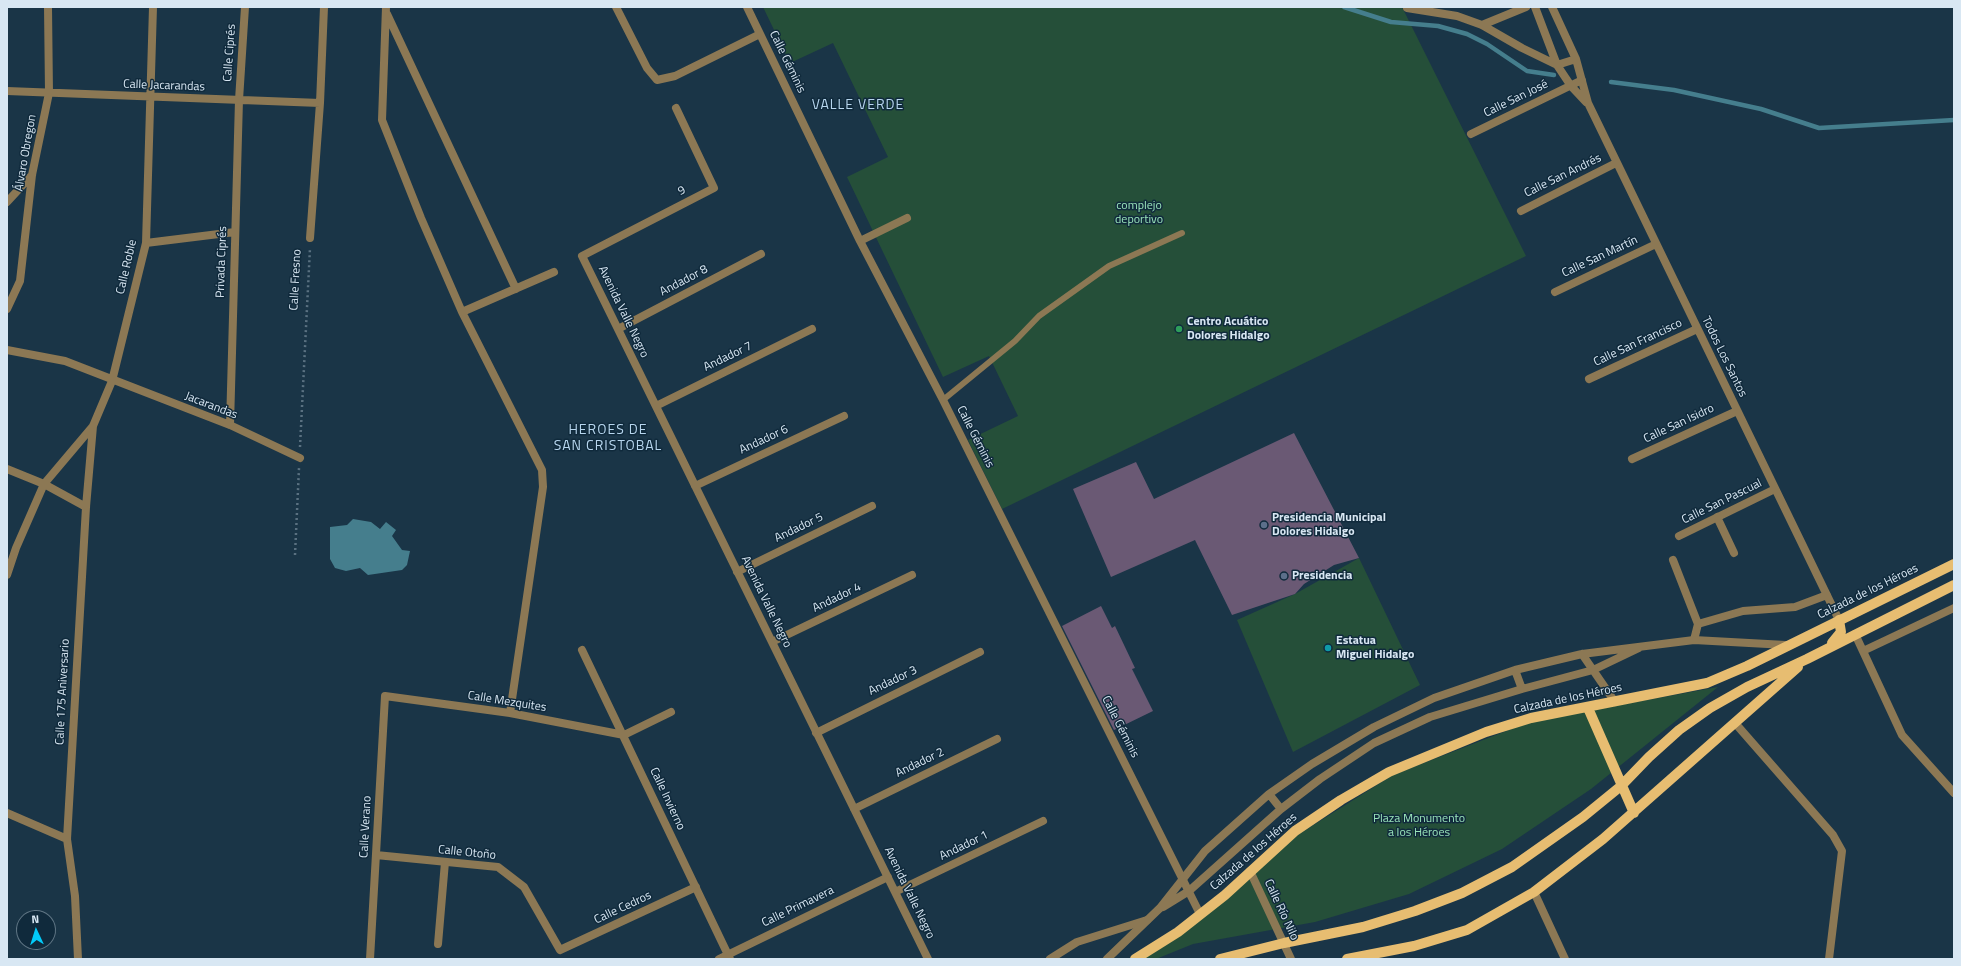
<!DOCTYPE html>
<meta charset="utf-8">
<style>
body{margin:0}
#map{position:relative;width:1961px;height:966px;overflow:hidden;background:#1a3547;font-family:"Titillium Web",sans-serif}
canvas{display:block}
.frame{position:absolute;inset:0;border:8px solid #d8e7f3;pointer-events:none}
.north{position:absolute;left:16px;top:910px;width:40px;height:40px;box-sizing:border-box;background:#102a3c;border:1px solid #607685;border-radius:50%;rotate:356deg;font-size:11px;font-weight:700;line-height:16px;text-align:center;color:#d8e7f3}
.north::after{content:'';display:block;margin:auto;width:14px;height:18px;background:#02cbf9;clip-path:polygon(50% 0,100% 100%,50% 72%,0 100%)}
</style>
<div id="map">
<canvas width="1961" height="966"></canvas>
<div class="frame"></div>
<div class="north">N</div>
</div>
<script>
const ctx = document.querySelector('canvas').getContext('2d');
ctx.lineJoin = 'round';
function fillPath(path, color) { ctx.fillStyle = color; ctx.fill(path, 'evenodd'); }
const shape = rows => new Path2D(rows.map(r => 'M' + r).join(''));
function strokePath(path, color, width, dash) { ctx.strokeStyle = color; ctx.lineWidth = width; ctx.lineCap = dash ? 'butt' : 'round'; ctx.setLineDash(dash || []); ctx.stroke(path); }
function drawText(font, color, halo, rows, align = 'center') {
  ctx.font = font + ' "Titillium Web",sans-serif'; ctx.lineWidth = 3; ctx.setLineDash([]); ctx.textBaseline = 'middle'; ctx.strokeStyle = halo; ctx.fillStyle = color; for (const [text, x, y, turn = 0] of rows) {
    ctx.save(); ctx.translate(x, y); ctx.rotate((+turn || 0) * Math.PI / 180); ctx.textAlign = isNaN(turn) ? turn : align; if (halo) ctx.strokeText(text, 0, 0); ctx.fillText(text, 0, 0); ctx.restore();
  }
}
const green = shape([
 [763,7,1402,7,1526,256,1002,509,968,440,1018,416,989,356,943,377,847,177,888,157,833,43,790,63],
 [1359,558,1420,685,1293,752,1237,620,1295,594],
 [1718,687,1591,789,1502,849,1409,894,1315,922,1193,944,1156,959,1140,959,1296,836,1393,775,1532,721]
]);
const water = shape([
 [353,519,371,522,380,529,386,522,396,530,392,536,402,550,410,551,407,565,402,570,368,575,360,568,346,571,335,568,330,559,330,527,347,525]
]);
const stream = shape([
 [1344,7,1391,22,1438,26,1467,34,1487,44,1527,71,1554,75],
 [1611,82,1674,90,1761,109,1819,128,1954,120]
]);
const building = shape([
 [1294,433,1359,558,1334,565,1304,584,1295,594,1232,615,1195,540,1111,577,1073,489,1136,462,1154,499],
 [1101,606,1112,628,1115,626,1135,668,1132,669,1153,711,1114,730,1062,626]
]);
const path = shape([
 [300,447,310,248],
 [295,555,299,468]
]);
const service = shape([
 [943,400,1015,341,1039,316,1109,266,1182,233]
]);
const minor = shape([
 [386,7,382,120,421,218,462,312,542,470,543,487,510,713],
 [616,7,647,68,657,80,675,76,760,34],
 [747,7,860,241,943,400,1200,914],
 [1535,7,1557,65,1571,86,1586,102],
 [1552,7,1576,59,1588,103,1839,620],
 [1407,8,1457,16,1482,25,1522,48,1557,65,1576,59],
 [387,14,516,289],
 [1482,25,1526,7],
 [7,91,320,103],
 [676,108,714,188,582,256,928,959],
 [1471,134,1582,80],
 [7,202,32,175],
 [1521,211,1616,163],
 [310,238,320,103,324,7],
 [860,241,907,218],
 [146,243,235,232],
 [1555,292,1656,244],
 [7,309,20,281,32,175,49,93,48,7],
 [462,312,554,272],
 [618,329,761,254],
 [7,350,65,361,230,425,300,458],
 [1589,379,1697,329],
 [656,406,812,329],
 [230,425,239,100,245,7],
 [1632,459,1737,411],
 [7,469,44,484,86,507],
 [695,486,844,416],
 [1717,517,1734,553],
 [1679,536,1775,489],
 [1673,560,1698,624,1694,640],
 [737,572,872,506],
 [7,575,16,548,44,484,93,426,112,381,146,243,153,7],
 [1698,624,1743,611,1795,607,1827,595],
 [1855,634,1902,735,1954,793],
 [772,642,912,575],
 [582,650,730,959],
 [1863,651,1954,608],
 [1735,723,1833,835,1842,851,1829,959],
 [816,733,980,652],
 [854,809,997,739],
 [7,813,67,839],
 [376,855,498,867,524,887,560,950,696,887],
 [1250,871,1291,959],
 [895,892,1043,821],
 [1534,892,1565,959],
 [438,944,445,862],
 [78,959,75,896,67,839,86,507,93,426],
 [370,959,385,696,510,713,624,735,671,712],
 [719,959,888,877],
 [1050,959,1077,942,1147,920]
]);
const tertiary = shape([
 [1582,654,1615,702],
 [1515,670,1522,689],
 [1269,794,1281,809],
 [1163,907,1189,891,1281,809,1320,779,1374,743,1430,717,1522,689,1593,670,1639,648],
 [1107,959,1160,908,1205,851,1269,794,1312,764,1374,727,1434,698,1515,670,1582,654,1694,640,1786,645]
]);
const primary = shape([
 [1832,643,1841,632,1839,620],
 [1588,708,1634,813],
 [1135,959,1178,932,1225,895,1295,831,1341,800,1389,772,1486,732,1531,718,1707,683,1747,666,1954,564],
 [1220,959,1284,943,1363,927,1415,911,1462,893,1512,867,1583,817,1621,786,1649,757,1679,730,1710,708,1747,687,1807,659,1954,585],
 [1347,959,1414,946,1467,930,1534,892,1603,839,1798,667]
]);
const markers = [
 [1179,329,4,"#2e9e5b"],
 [1264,525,4,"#5c6f8a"],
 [1284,576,4,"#5c6f8a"],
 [1328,648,4,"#0f9aa8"]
];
const streetNames = [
 ["Calle Ciprés",230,53,-86],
 ["Calle Géminis",787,62,64],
 ["Calle Jacarandas",164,86,2],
 ["Calle San José",1516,99,-26],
 ["Álvaro Obregon",26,153,-80],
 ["Calle San Andrés",1563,176,-26],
 ["9",682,191,-27],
 ["Calle San Martín",1600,257,-25],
 ["Privada Ciprés",222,262,-88],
 ["Calle Roble",127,267,-77],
 ["Calle Fresno",296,280,-87],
 ["Andador 8",684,281,-28],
 ["Avenida Valle Negro",623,312,64],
 ["Calle San Francisco",1638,343,-25],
 ["Andador 7",728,357,-26],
 ["Todos Los Santos",1724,357,64],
 ["Jacarandas",211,406,21],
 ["Calle San Isidro",1679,424,-25],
 ["Calle Géminis",975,437,63],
 ["Andador 6",764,440,-25],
 ["Calle San Pascual",1722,502,-26],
 ["Andador 5",799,528,-26],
 ["Calzada de los Héroes",1868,592,-26],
 ["Andador 4",837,598,-26],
 ["Avenida Valle Negro",766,602,64],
 ["Andador 3",893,681,-26],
 ["Calle 175 Aniversario",63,692,-87],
 ["Calzada de los Héroes",1568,699,-12],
 ["Calle Mezquites",507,702,9],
 ["Calle Géminis",1120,727,63],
 ["Andador 2",920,763,-26],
 ["Calle Invierno",667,799,65],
 ["Calle Verano",366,827,-87],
 ["Andador 1",964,846,-26],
 ["Calzada de los Héroes",1254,852,-41],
 ["Calle Otoño",467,853,6],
 ["Avenida Valle Negro",909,893,64],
 ["Calle Primavera",798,907,-26],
 ["Calle Cedros",623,908,-25],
 ["Calle Río Nilo",1281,910,65]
];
const parkNames = [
 ["complejo",1139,206],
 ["deportivo",1139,220],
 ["Plaza Monumento",1419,819],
 ["a los Héroes",1419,833]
];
const poiNames = [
 ["Centro Acuático",1187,322],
 ["Dolores Hidalgo",1187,336],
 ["Presidencia Municipal",1272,518],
 ["Dolores Hidalgo",1272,532],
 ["Presidencia",1292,576],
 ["Estatua",1336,641],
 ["Miguel Hidalgo",1336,655]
];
const quarterNames = [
 ["VALLE VERDE",858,106],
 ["HEROES DE",608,431],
 ["SAN CRISTOBAL",608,447]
];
fillPath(green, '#254f39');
fillPath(water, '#457e8d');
strokePath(stream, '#457e8d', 4.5);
fillPath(building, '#6a5974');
strokePath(path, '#5a7181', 2.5, [2, 3]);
strokePath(service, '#8c7854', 6);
strokePath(minor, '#8c7854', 8);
strokePath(tertiary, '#8c7854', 8);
strokePath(primary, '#e7bd71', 10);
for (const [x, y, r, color] of markers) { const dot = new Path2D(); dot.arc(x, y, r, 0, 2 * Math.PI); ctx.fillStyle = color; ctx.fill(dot); strokePath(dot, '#102a3c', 1.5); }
drawText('12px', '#d8e7f3', '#102a3c', streetNames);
drawText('12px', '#9ae4ba', '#102a3c', parkNames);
drawText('bold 12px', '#d8e7f3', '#102a3c', poiNames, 'left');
ctx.letterSpacing = '1px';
drawText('14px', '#b7d6ee', '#102a3c', quarterNames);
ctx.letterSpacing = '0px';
</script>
